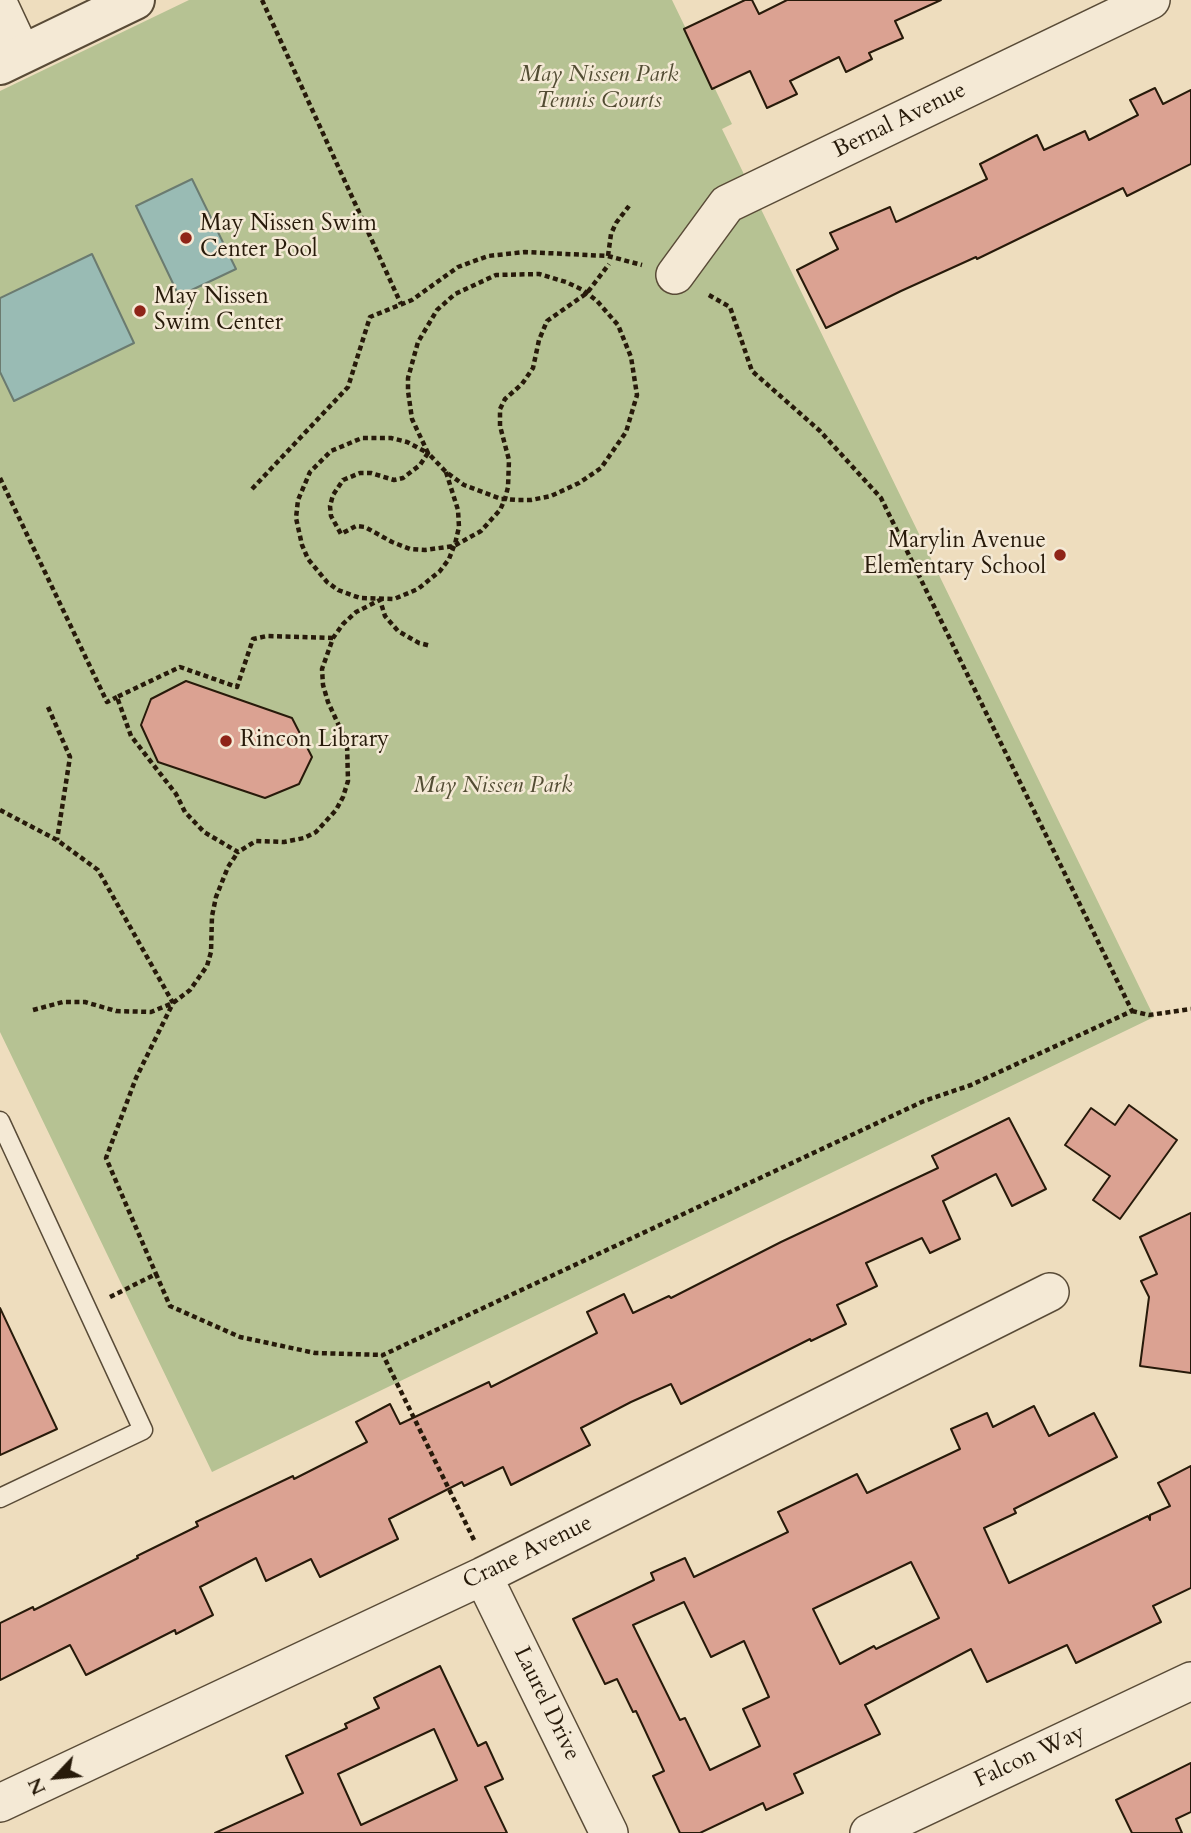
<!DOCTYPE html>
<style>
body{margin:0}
#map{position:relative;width:1191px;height:1833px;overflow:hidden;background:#eeddbe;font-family:Cardo,serif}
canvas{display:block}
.north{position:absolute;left:21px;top:1742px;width:70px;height:70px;-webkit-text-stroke:5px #f4e9d5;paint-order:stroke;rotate:244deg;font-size:19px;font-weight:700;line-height:28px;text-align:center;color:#271a0a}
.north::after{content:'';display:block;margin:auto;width:24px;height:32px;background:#271a0a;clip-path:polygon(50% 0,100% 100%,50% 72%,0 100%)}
</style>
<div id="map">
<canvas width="1191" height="1833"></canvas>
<div class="north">N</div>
</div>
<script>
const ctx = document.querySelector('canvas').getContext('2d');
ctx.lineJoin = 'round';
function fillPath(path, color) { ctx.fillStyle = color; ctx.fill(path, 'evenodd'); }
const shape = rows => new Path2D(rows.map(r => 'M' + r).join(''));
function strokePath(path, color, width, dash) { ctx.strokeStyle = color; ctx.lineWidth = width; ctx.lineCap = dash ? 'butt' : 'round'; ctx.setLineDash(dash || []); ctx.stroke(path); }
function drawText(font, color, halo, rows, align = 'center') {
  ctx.font = font + ' Cardo,serif'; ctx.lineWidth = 5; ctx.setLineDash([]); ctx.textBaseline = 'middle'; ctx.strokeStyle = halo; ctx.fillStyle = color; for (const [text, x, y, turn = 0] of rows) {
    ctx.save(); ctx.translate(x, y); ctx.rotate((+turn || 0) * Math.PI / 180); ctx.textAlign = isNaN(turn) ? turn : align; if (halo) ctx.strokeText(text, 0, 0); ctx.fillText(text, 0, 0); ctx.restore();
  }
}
const green = shape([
 [189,0,672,0,732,124,722,129,1154,1017,212,1472,0,1032,0,91]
]);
const water = shape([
 [192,179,236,269,179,296,136,206,192,179],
 [92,254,134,343,14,401,0,372,0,298,92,254]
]);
const building = shape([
 [745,0,752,0,759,14,787,0,941,0,895,21,903,38,869,53,872,59,846,72,839,57,790,81,797,94,767,108,750,71,712,89,684,29,745,0],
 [1155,88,1163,104,1191,90,1191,164,1127,196,1123,188,977,259,976,257,901,291,826,328,797,270,838,249,830,233,890,207,896,222,962,191,987,179,980,164,1037,135,1044,150,1085,131,1089,140,1138,115,1130,100,1155,88],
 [186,681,292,718,312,757,299,784,265,798,158,762,141,725,151,699,186,681],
 [1129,1105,1177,1140,1120,1219,1093,1200,1110,1176,1065,1145,1091,1108,1115,1125,1129,1105],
 [1009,1118,1046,1189,1012,1206,996,1174,943,1201,960,1239,930,1253,922,1238,866,1263,877,1286,837,1305,846,1324,811,1341,810,1339,681,1404,671,1384,631,1402,581,1428,590,1445,511,1485,503,1467,464,1486,462,1482,389,1519,398,1539,320,1577,311,1559,266,1581,256,1558,200,1587,213,1615,176,1634,175,1630,86,1675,70,1645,0,1680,0,1623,33,1607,34,1610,138,1558,137,1556,198,1526,196,1522,293,1476,294,1479,367,1442,356,1422,390,1404,400,1424,489,1382,491,1387,597,1333,587,1312,624,1294,633,1313,669,1296,671,1298,781,1242,938,1168,932,1156,1009,1118],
 [1191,1213,1191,1373,1140,1366,1149,1297,1141,1281,1157,1274,1140,1237,1191,1213],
 [0,1308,57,1429,0,1455,0,1308],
 [1034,1406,1049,1436,1094,1413,1117,1457,1014,1509,1016,1513,984,1528,1009,1583,1148,1516,1150,1520,1150,1515,1170,1506,1158,1483,1191,1466,1191,1588,1153,1606,1161,1622,1076,1663,1067,1645,987,1682,971,1649,865,1705,880,1734,794,1774,803,1793,766,1810,763,1803,700,1833,680,1833,653,1776,664,1771,636,1711,633,1712,617,1679,605,1684,573,1619,654,1580,651,1573,685,1558,694,1577,788,1532,778,1512,857,1474,867,1493,960,1449,951,1429,987,1413,993,1427,1034,1406],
 [911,1562,939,1618,876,1649,874,1646,840,1664,813,1609,911,1562],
 [684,1602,711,1657,744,1641,769,1697,743,1709,760,1746,710,1770,685,1718,680,1720,633,1625,684,1602],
 [440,1666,478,1746,486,1742,503,1779,485,1787,507,1833,215,1833,303,1793,286,1756,347,1728,345,1724,379,1708,374,1698,440,1666],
 [434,1729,457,1780,361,1825,338,1774,434,1729],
 [1191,1763,1191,1812,1176,1819,1182,1833,1132,1833,1116,1800,1191,1763]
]);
const path = shape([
 [262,0,401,304],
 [608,256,611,234,616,223,629,206],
 [446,472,458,510,459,527,455,544,454,546,449,559,440,571,418,589,394,599,360,598,338,590,327,582,308,559,302,545,296,518,298,500,310,472,331,451,362,438,391,438,407,442,428,453,412,419,408,391,408,378,418,342,437,310,455,294,496,275,539,274,566,282,583,290,587,293,597,301,618,325,631,357,637,395,626,432,601,468,579,483,551,496,531,500,517,500,505,499,501,499,464,485,446,472,428,453,420,465,403,478,394,480,371,473,360,473,343,480,333,495,330,506,331,516,341,534,356,526,365,527,392,542,410,549,425,550,454,546,481,531,500,510,505,499,508,487,509,460,500,426,500,409,505,399,522,384,533,368,539,340,547,321,587,293,609,264],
 [0,478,107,702,117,697],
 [252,489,348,387,370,317,412,300,458,267,488,256,525,252,608,256,642,265],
 [333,638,267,636,253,639,237,687,180,667,117,697,131,736,176,794,185,812,204,832,238,852,256,841,284,842,304,838,316,832,336,810,343,797,348,781,347,743,328,702,323,685,322,669,333,638,343,624,356,612,380,600,385,616,398,631,419,643,431,646],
 [48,707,70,757,57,840],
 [0,810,57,840,98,870,173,1003,136,1078,106,1158,156,1274],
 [33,1010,63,1002,85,1002,116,1011,151,1012,173,1003,190,990,207,966,211,952,212,916,216,897,228,867,238,852],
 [1132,1011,1149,1015,1191,1009],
 [110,1297,156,1274,170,1306,240,1337,315,1353,383,1355],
 [474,1540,383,1355,924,1101,971,1085,1132,1011,881,498,820,431,752,371,730,307,707,294]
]);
const service = shape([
 [0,1121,143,1430,0,1498]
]);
const minor = shape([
 [0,7,22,54],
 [675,275,727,204,1151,0],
 [483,1576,609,1833],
 [0,1803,483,1576,1050,1292],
 [869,1833,1191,1681]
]);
const tertiary = shape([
 [0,65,135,0]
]);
const markers = [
 [186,238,7,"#8f2418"],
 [140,311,7,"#8f2418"],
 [1060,555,7,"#8f2418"],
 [226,741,7,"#8f2418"]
];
const parkNames = [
 ["May Nissen Park",599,76],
 ["Tennis Courts",599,102],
 ["May Nissen Park",493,787]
];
const streetNames = [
 ["Bernal Avenue",900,121,-26],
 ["Crane Avenue",528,1553,-26],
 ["Laurel Drive",546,1704,64],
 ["Falcon Way",1030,1757,-25]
];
const poiNames = [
 ["May Nissen Swim",200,225],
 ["Center Pool",200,251],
 ["May Nissen",154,298],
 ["Swim Center",154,324],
 ["Marylin Avenue",1046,542,"right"],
 ["Elementary School",1046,568,"right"],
 ["Rincon Library",240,741]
];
fillPath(green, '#b6c293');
fillPath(water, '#99bbb4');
strokePath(water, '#6b7b70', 2);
fillPath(building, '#dba292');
strokePath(building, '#271a0a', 2);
strokePath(service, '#594b37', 21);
strokePath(minor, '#594b37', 40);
strokePath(tertiary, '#594b37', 42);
strokePath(path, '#271a0a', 4.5, [5, 3.5]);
strokePath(service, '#f4e9d5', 18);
strokePath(minor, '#f4e9d5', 37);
strokePath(tertiary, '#f4e9d5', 38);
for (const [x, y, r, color] of markers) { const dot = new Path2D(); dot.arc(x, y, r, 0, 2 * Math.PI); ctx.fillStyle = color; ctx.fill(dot); strokePath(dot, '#f4e9d5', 2.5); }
drawText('italic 23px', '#524c33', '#f4e9d5', parkNames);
drawText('23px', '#271a0a', '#f4e9d5', streetNames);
drawText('23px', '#271a0a', '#f4e9d5', poiNames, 'left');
</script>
